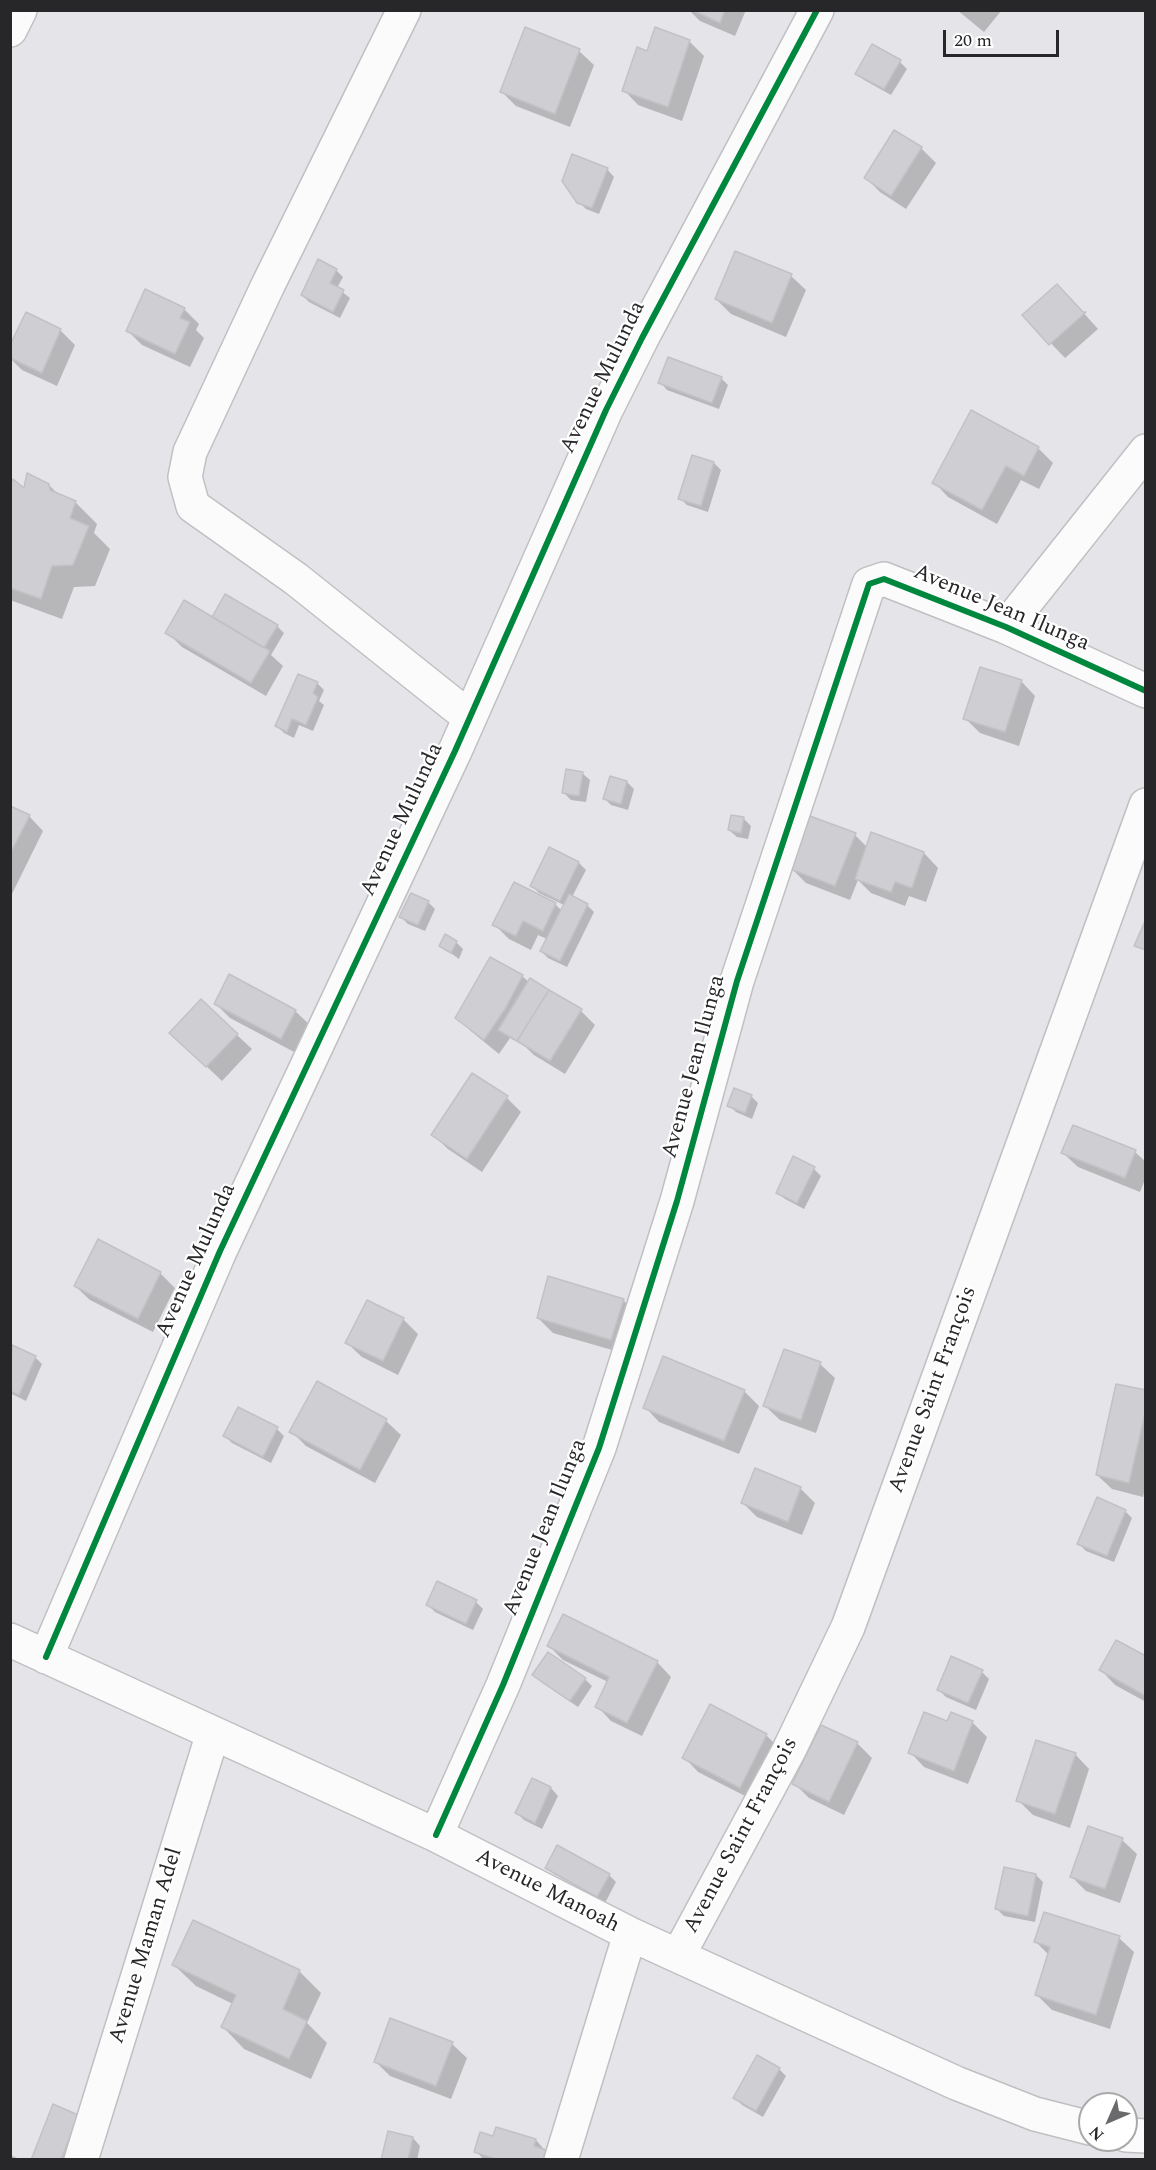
<!DOCTYPE html>
<meta charset="utf-8">
<style>
body{margin:0}
#map{position:relative;width:1156px;height:2170px;overflow:hidden;background:#e5e5e9;font-family:Spectral,serif}
canvas{display:block}
.frame{position:absolute;inset:0;border:12px solid #27272a;pointer-events:none}
.north{position:absolute;left:1078px;top:2092px;width:60px;height:60px;box-sizing:border-box;background:#fff;border:2px solid #a9a9aa;border-radius:50%;rotate:225deg;font-size:16px;font-weight:700;line-height:24px;text-align:center;color:#27272a}
.north::after{content:'';display:block;margin:auto;width:21px;height:27px;background:#6a6a6d;clip-path:polygon(50% 0,100% 100%,50% 72%,0 100%)}
.scale{position:absolute;left:943px;top:30px;width:116px;height:27px;box-sizing:border-box;border:3px solid #27272a;border-top:0;padding-left:8px;font-size:18px;line-height:21px;white-space:nowrap;color:#27272a;-webkit-text-stroke:4px #fff;paint-order:stroke}
</style>
<div id="map">
<canvas width="1156" height="2170"></canvas>
<div class="frame"></div>
<div class="north">N</div>
<div class="scale">20 m</div>
</div>
<script>
const ctx = document.querySelector('canvas').getContext('2d');
ctx.lineJoin = 'round';
function fillPath(path, color) { ctx.fillStyle = color; ctx.fill(path, 'evenodd'); }
const shape = rows => new Path2D(rows.map(r => 'M' + r).join(''));
function strokePath(path, color, width, dash) { ctx.strokeStyle = color; ctx.lineWidth = width; ctx.lineCap = dash ? 'butt' : 'round'; ctx.setLineDash(dash || []); ctx.stroke(path); }
function drawText(font, color, halo, rows, align = 'center') {
  ctx.font = font + ' Spectral,serif'; ctx.lineWidth = 4.5; ctx.setLineDash([]); ctx.textBaseline = 'middle'; ctx.strokeStyle = halo; ctx.fillStyle = color; for (const [text, x, y, turn = 0] of rows) {
    ctx.save(); ctx.translate(x, y); ctx.rotate((+turn || 0) * Math.PI / 180); ctx.textAlign = isNaN(turn) ? turn : align; if (halo) ctx.strokeText(text, 0, 0); ctx.fillText(text, 0, 0); ctx.restore();
  }
}
const shadow = shape([
 [689,10,746,10,735,36,700,21],
 [957,10,1001,10,1001,11,984,32],
 [526,29,579,51,594,65,570,127,516,106,501,91],
 [689,41,704,56,682,121,638,105,624,90,648,53],
 [900,62,907,69,891,95,864,80,857,73],
 [921,148,936,163,906,209,880,192,866,178],
 [607,169,614,177,599,214,586,209,579,202],
 [336,270,343,277,337,288,350,298,340,318,309,302,302,295],
 [791,276,806,290,786,337,731,314,716,299],
 [1072,300,1098,329,1065,358,1024,315],
 [184,309,199,324,196,330,204,338,190,367,142,345,128,331],
 [60,330,75,345,57,386,22,370,10,358],
 [721,378,728,385,719,409,667,390,660,382],
 [972,412,1038,448,1053,463,1039,489,1021,480,997,524,948,497,934,482],
 [714,463,721,470,708,512,687,505,680,498],
 [49,485,60,496,75,502,97,524,94,533,110,549,95,586,74,587,62,619,10,600,10,491,24,491],
 [213,619,277,626,284,633,271,655,283,666,266,696,182,647,167,632],
 [1021,681,1035,696,1019,746,980,733,965,718],
 [317,683,324,690,319,701,324,705,313,731,299,725,294,738,284,733,277,726],
 [582,773,590,780,586,802,571,800,564,793],
 [627,782,634,789,628,810,611,805,604,798],
 [10,807,29,816,43,831,10,898],
 [744,819,751,826,748,839,737,837,729,830],
 [855,835,867,847,924,853,938,868,926,902,909,896,905,906,871,893,858,880,850,900,806,883,791,868],
 [550,849,579,863,586,870,572,897,587,905,594,912,567,967,548,958,541,951,547,939,538,935,531,950,509,939,494,924,515,884,556,905,562,911,564,905,539,893,532,886],
 [412,895,428,902,435,909,425,931,408,924,401,917],
 [456,942,463,949,459,959,441,946],
 [522,976,529,982,581,1011,595,1025,565,1074,534,1055,518,1040,513,1040,515,1041,510,1038,499,1054,472,1032,457,1018],
 [216,1004,295,1011,310,1025,296,1053,230,1018],
 [237,1035,252,1049,222,1081,186,1047],
 [751,1096,758,1103,752,1119,736,1112,729,1105],
 [507,1098,521,1112,482,1172,448,1149,433,1135],
 [1135,1152,1146,1162,1146,1177,1140,1192,1078,1167,1063,1153],
 [794,1158,814,1169,821,1176,804,1209,785,1199,777,1192],
 [160,1273,175,1288,153,1332,90,1300,75,1286],
 [623,1300,638,1315,626,1354,553,1333,538,1318],
 [403,1319,418,1334,398,1375,362,1357,347,1343],
 [12,1347,35,1357,42,1364,26,1401,10,1393,10,1352],
 [785,1351,820,1364,835,1378,816,1433,780,1420,765,1406],
 [744,1391,759,1406,739,1454,659,1422,645,1407],
 [1146,1392,1146,1486,1143,1497,1112,1489,1097,1475],
 [386,1421,401,1435,375,1483,306,1446,291,1431],
 [277,1429,284,1436,271,1463,232,1443,225,1436],
 [800,1488,815,1503,802,1535,757,1517,743,1503],
 [1125,1511,1132,1518,1114,1562,1086,1551,1079,1544],
 [476,1602,483,1609,473,1630,435,1612,428,1605],
 [549,1646,657,1662,671,1677,642,1736,611,1721,597,1706,608,1682,563,1660],
 [548,1655,585,1679,592,1686,578,1707,541,1682,534,1675],
 [1146,1657,1146,1702,1115,1685,1101,1670],
 [982,1672,989,1679,976,1710,946,1697,939,1690],
 [972,1722,987,1737,968,1784,924,1767,910,1752],
 [766,1735,781,1750,755,1801,698,1772,684,1757],
 [857,1743,872,1758,844,1815,809,1798,794,1783],
 [1075,1754,1089,1769,1070,1828,1033,1815,1018,1800],
 [533,1780,551,1788,558,1796,542,1829,524,1820,517,1813],
 [1122,1840,1137,1854,1120,1903,1086,1891,1071,1876],
 [547,1867,609,1875,616,1882,605,1903,554,1874],
 [1036,1875,1043,1882,1035,1922,1004,1916,997,1909],
 [193,1922,299,1971,321,1993,307,2023,327,2043,311,2079,244,2049,223,2027,233,2004,196,1986,174,1965],
 [1119,1938,1134,1952,1110,2029,1052,2010,1037,1995,1049,1955,1036,1942],
 [391,2020,452,2044,467,2058,451,2099,390,2076,375,2061],
 [779,2069,786,2076,763,2117,742,2105,735,2098],
 [78,2116,81,2160,33,2160],
 [497,2129,536,2140,553,2160,484,2160,476,2151,494,2138],
 [413,2138,420,2146,417,2160,383,2160],
 [10,2155,22,2160,10,2160]
]);
const building = shape([
 [692,10,725,10,720,23,692,10],
 [525,27,580,49,555,114,500,92,525,27],
 [655,27,690,40,668,107,622,91,637,47,647,51,655,27],
 [872,44,901,60,884,89,855,74,872,44],
 [894,130,922,147,891,196,864,178,894,130],
 [572,154,608,168,592,208,577,203,562,181,572,154],
 [735,251,792,274,772,323,715,299,735,251],
 [318,259,337,269,330,283,344,290,333,312,301,295,318,259],
 [1057,284,1083,312,1086,312,1049,345,1022,315,1057,284],
 [145,289,185,308,180,318,190,322,175,354,126,331,145,289],
 [26,312,61,329,42,373,10,358,10,345,26,312],
 [668,357,722,377,712,403,658,383,668,357],
 [971,410,1039,447,1024,476,1006,466,982,510,932,483,971,410],
 [692,455,714,462,701,506,678,499,692,455],
 [27,473,49,484,50,490,76,501,70,518,89,526,73,565,52,566,41,599,10,588,10,487,13,479,24,488,27,473],
 [225,594,278,625,264,648,212,617,225,594],
 [184,600,270,651,251,683,165,633,184,600],
 [980,667,1022,680,1005,732,963,719,980,667],
 [298,674,318,682,313,693,318,697,306,725,292,719,287,732,275,726,298,674],
 [566,769,583,772,579,796,562,793,566,769],
 [610,776,627,781,621,804,603,799,610,776],
 [10,806,30,815,10,854,10,806],
 [731,815,744,817,741,833,728,830,731,815],
 [810,816,856,833,835,886,790,869,810,816],
 [871,832,924,852,912,888,895,882,891,892,855,879,871,832],
 [549,847,579,862,560,901,530,886,549,847],
 [514,882,556,903,543,931,523,921,516,936,492,925,514,882],
 [411,893,429,901,418,925,399,917,411,893],
 [569,894,588,904,560,961,540,951,569,894],
 [1146,919,1146,950,1134,946,1146,919],
 [445,934,457,941,451,953,439,946,445,934],
 [490,957,523,975,505,1009,484,1040,455,1018,490,957],
 [229,974,296,1010,281,1039,214,1004,229,974],
 [530,978,549,990,517,1041,498,1030,530,978],
 [549,990,582,1009,550,1061,517,1041,549,990],
 [201,999,238,1034,206,1067,169,1033,201,999],
 [472,1073,508,1096,467,1159,431,1135,472,1073],
 [734,1088,752,1095,745,1113,727,1106,734,1088],
 [1073,1125,1136,1150,1125,1178,1061,1153,1073,1125],
 [793,1156,815,1167,797,1203,776,1193,793,1156],
 [98,1239,161,1272,138,1319,74,1286,98,1239],
 [548,1276,624,1299,611,1340,537,1318,548,1276],
 [367,1300,404,1318,383,1361,345,1343,367,1300],
 [12,1345,36,1356,19,1395,10,1391,12,1345],
 [784,1349,821,1362,801,1420,763,1406,784,1349],
 [663,1356,745,1390,724,1441,643,1408,663,1356],
 [317,1381,387,1419,360,1470,289,1432,317,1381],
 [1116,1384,1146,1390,1146,1409,1129,1483,1096,1475,1116,1384],
 [238,1407,278,1427,263,1457,223,1436,238,1407],
 [755,1468,801,1487,788,1522,741,1503,755,1468],
 [1097,1497,1126,1510,1107,1556,1077,1544,1097,1497],
 [437,1581,477,1600,466,1624,426,1605,437,1581],
 [563,1614,658,1661,627,1723,595,1707,609,1677,547,1646,563,1614],
 [1116,1640,1146,1656,1146,1696,1099,1670,1116,1640],
 [548,1652,586,1678,570,1701,532,1675,548,1652],
 [951,1656,983,1670,968,1703,937,1690,951,1656],
 [710,1704,767,1734,740,1788,682,1758,710,1704],
 [924,1712,947,1721,951,1712,973,1721,954,1771,908,1753,924,1712],
 [821,1725,858,1742,829,1802,792,1784,821,1725],
 [1036,1740,1076,1753,1055,1814,1016,1801,1036,1740],
 [532,1778,551,1787,535,1823,515,1813,532,1778],
 [1088,1826,1123,1838,1105,1889,1070,1877,1088,1826],
 [557,1845,610,1874,597,1897,545,1868,557,1845],
 [1004,1867,1036,1874,1028,1916,995,1909,1004,1867],
 [1044,1912,1120,1936,1096,2015,1035,1995,1050,1947,1034,1942,1044,1912],
 [193,1920,300,1970,283,2009,307,2021,289,2059,221,2027,236,1995,172,1965,193,1920],
 [390,2018,453,2042,436,2086,374,2062,390,2018],
 [757,2055,780,2068,756,2111,733,2098,757,2055],
 [53,2104,78,2115,61,2160,31,2160,53,2104],
 [496,2127,536,2139,534,2146,546,2150,543,2160,499,2160,474,2152,480,2132,493,2136,496,2127],
 [388,2131,413,2137,408,2160,381,2160,388,2131]
]);
const minor = shape([
 [404,10,268,285,190,452,185,477,193,506,296,579,469,717],
 [10,30,20,10],
 [1006,627,1146,451],
 [10,1640,436,1835,630,1934,956,2083,1035,2114,1090,2128],
 [46,1657,220,1251,455,751,606,410,642,338,817,10],
 [436,1835,503,1685,599,1448,677,1201,737,981,869,584,884,579,1006,627,1146,691],
 [678,1956,789,1750,848,1627,1146,805],
 [1126,2135,1146,2136],
 [81,2160,213,1733],
 [561,2160,630,1934]
]);
const cycleway = shape([
 [46,1657,220,1251,455,751,606,410,642,338,817,10],
 [436,1835,503,1685,599,1448,677,1201,737,981,869,584,884,579,1006,627,1146,691]
]);
const streetNames = [
 ["Avenue Mulunda",604,378,-64],
 ["Avenue Jean Ilunga",1001,609,23],
 ["Avenue Mulunda",403,820,-65],
 ["Avenue Jean Ilunga",695,1067,-75],
 ["Avenue Mulunda",197,1261,-66],
 ["Avenue Saint François",934,1390,-70],
 ["Avenue Jean Ilunga",546,1528,-68],
 ["Avenue Saint François",742,1836,-62],
 ["Avenue Manoah",547,1892,27],
 ["Avenue Maman Adel",147,1946,-73]
];
fillPath(shadow, '#0003');
fillPath(building, '#cfced2');
strokePath(building, '#c2c1c5', 1.5);
strokePath(minor, '#c0c0c3', 36);
strokePath(minor, '#fbfbfc', 33);
strokePath(cycleway, '#00873e', 6);
drawText('22px', '#27272a', '#fff', streetNames);
</script>
